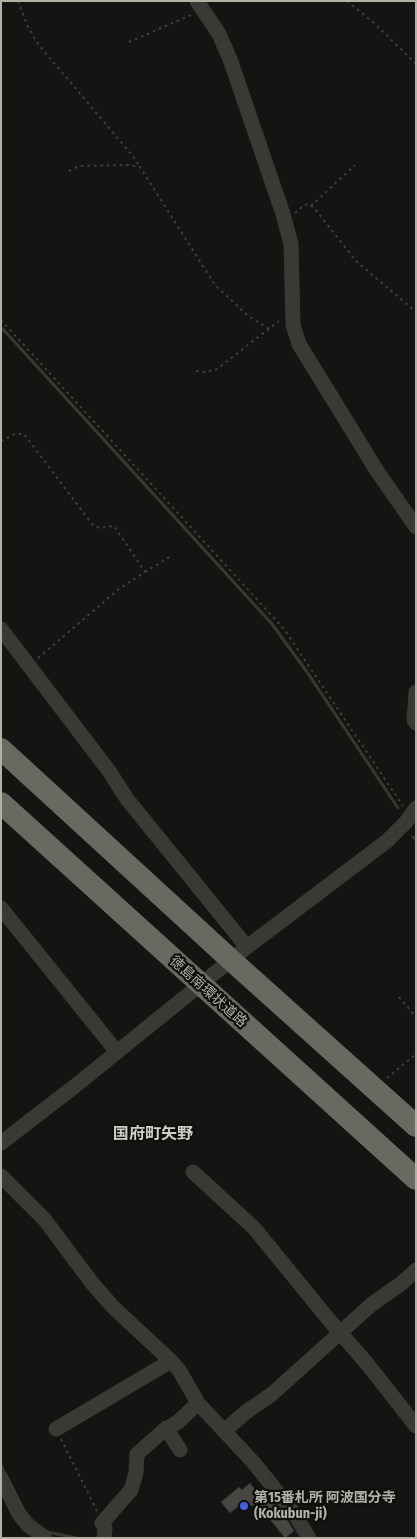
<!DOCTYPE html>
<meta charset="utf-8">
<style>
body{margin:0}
#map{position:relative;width:417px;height:1539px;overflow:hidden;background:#141513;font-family:"Fira Sans Condensed",sans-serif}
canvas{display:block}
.frame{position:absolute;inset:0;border:2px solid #b3b1a6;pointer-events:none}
</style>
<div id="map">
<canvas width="417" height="1539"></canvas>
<div class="frame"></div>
</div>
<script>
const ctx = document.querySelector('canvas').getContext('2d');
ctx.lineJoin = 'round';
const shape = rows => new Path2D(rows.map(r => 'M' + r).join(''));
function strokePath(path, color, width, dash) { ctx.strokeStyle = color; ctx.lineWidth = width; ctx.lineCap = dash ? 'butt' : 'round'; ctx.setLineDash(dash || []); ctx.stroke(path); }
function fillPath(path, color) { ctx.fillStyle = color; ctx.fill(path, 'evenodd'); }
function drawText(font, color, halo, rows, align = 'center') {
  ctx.font = font + ' "Fira Sans Condensed","Noto Sans JP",sans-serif'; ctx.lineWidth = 4.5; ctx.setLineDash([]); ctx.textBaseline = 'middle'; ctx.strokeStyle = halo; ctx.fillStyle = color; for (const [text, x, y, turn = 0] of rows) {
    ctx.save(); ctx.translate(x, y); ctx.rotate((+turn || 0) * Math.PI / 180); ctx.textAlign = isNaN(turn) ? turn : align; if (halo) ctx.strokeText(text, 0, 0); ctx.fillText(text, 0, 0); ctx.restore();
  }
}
const stream = shape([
 [1,327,272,624,307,672,398,808],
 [413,837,416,840],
 [1,1465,5,1474],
 [47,1532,77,1538]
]);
const building = shape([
 [250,1483,256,1491,262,1488,286,1518,294,1531,285,1538,259,1506,256,1508,253,1505,251,1506,246,1500,230,1513,221,1502,239,1487,242,1490,250,1483]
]);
const path = shape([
 [18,1,27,25,38,44,132,155,140,167],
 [347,1,374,23,416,64],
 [415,1,416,2],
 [129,42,191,15],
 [69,171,79,166,128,165,140,167,215,285,247,315,269,329],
 [311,206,355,165],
 [295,213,304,205,309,204,315,209,356,261,416,312],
 [1,320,284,629,403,806],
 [196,371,206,372,217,369,279,321],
 [1,441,15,434,24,434,92,524,99,528,114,526,145,572,119,589,38,658],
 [145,572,171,556],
 [399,997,416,1017],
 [387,1078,416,1054],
 [61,1439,97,1511]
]);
const minor = shape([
 [197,1,219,34,230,59,283,214,291,244,293,325,299,344,377,471,416,527],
 [1,629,109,771,127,799,247,947],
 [416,692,414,720,416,723],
 [1,908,117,1052],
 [1,1143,75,1086,247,947,387,841,406,822,416,808],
 [193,1172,254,1228,330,1321,369,1366,416,1426],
 [1,1176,45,1220,92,1283,113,1307,171,1361,179,1370,198,1403,254,1463,294,1513,309,1538],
 [166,1428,180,1450],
 [56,1429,171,1361],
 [224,1431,246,1412,272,1394,372,1304,402,1283,416,1270],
 [1,1478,19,1514,28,1525,45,1538],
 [104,1538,105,1528,102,1523,131,1490,136,1473,137,1454,163,1431,178,1422,198,1403]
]);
const highway = shape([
 [1,749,231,960,416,1126],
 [1,803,416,1179]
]);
const markers = [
 [244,1506,5,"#4461dc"]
];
const streetNames = [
 ["徳島南環状道路",208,992,42]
];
const poiNames = [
 ["第15番札所 阿波国分寺",254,1498],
 ["(Kokubun-ji)",254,1514]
];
const quarterNames = [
 ["国府町矢野",153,1135]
];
strokePath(stream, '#3c362e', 3);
fillPath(building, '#474642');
strokePath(building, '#30302d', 1);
strokePath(path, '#403f3b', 2, [2.5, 4]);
strokePath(minor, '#393935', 15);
strokePath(highway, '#696861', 22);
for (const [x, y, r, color] of markers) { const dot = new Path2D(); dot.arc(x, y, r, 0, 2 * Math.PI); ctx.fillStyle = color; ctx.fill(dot); strokePath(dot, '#0f0f0e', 2); }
drawText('14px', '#b3b1a6', '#0f0f0e', streetNames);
drawText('bold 14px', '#b3b1a6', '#0f0f0e', poiNames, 'left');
drawText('bold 16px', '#d0cfc7', '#0f0f0e', quarterNames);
</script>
